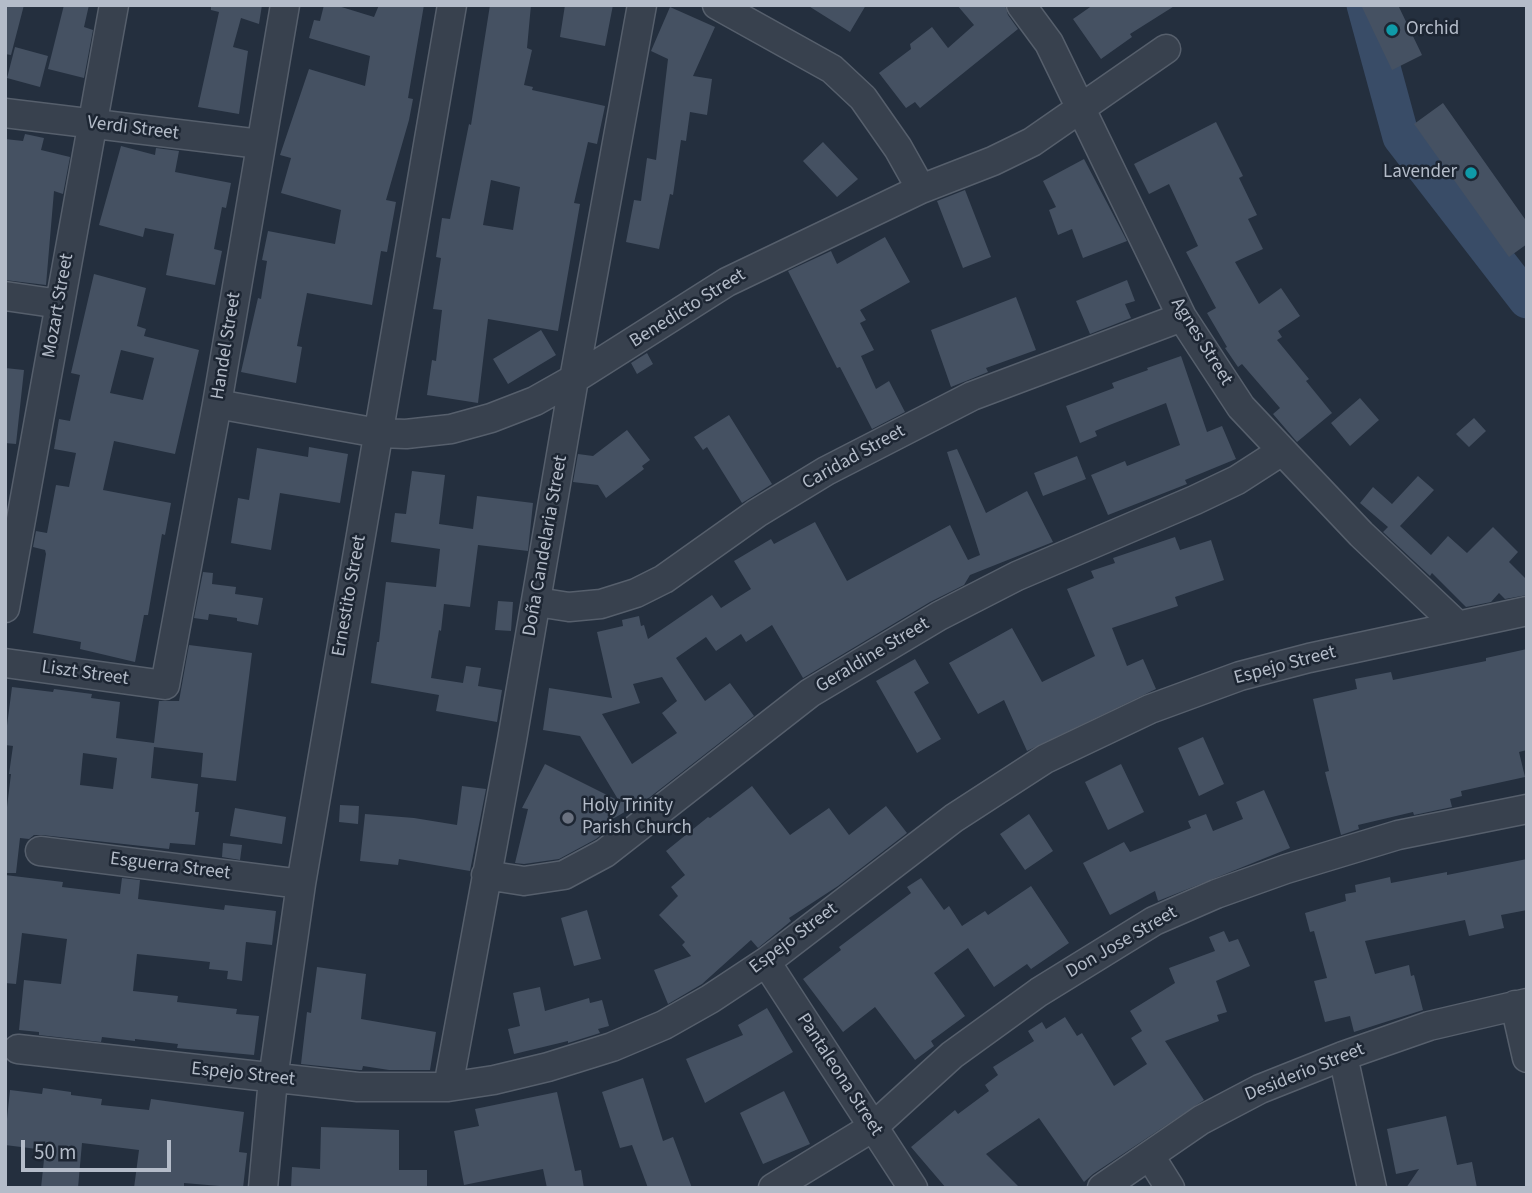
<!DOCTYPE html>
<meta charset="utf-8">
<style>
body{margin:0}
#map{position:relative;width:1532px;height:1193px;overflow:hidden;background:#242f3e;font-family:"Source Sans 3",sans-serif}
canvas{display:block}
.frame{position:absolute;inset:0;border:7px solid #b4bcc9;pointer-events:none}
.scale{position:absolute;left:21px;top:1140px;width:150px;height:32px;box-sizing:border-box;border:4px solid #b4bcc9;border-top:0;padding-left:9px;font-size:21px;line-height:24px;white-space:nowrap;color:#b4bcc9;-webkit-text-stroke:5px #1d2633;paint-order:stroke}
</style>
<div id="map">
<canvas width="1532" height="1193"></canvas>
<div class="frame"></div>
<div class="scale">50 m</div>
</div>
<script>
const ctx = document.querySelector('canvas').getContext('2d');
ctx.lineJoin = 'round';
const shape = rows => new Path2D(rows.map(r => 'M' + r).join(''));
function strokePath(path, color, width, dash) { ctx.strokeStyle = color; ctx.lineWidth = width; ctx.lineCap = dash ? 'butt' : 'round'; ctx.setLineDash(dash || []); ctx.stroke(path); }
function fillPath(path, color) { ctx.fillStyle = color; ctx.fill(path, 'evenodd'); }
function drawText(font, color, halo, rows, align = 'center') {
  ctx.font = font + ' "Source Sans 3",sans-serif'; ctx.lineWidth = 5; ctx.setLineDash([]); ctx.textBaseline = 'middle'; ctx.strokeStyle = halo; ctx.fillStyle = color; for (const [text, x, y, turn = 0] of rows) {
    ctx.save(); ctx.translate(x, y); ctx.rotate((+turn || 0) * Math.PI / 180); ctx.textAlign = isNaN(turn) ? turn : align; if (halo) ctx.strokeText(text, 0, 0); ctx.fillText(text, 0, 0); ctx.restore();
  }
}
const river = shape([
 [1365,5,1401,137,1527,300]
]);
const building = shape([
 [5,5,24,5,11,55,5,54],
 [64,5,89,5,84,27,93,30,84,78,48,69],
 [211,5,262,5,259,24,241,18,233,47,248,51,239,114,198,107,219,12,211,10],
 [324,5,335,5,374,17,379,5,424,5,408,98,413,99,409,120,386,200,396,202,387,252,381,251,372,305,307,293,297,346,302,347,296,383,241,372,258,298,261,299,267,261,262,260,268,231,335,244,341,210,281,193,291,158,280,155,309,69,365,86,370,56,309,38,314,20,320,21],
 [490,5,531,5,527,48,532,50,524,85,533,87,532,90,605,106,597,144,588,142,574,203,580,204,558,331,488,319,478,403,427,395,432,360,436,361,442,310,433,309,441,258,436,257,442,218,450,219,469,124,471,125],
 [491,180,520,187,513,230,483,225],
 [565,5,613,5,605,46,560,37],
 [807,5,866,5,850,32],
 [957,5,1005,5,1008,15,1018,29,920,108,915,102,906,108,879,73,911,49,910,44,932,27,948,48,974,25],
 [1093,5,1176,5,1130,34,1132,37,1101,59,1073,19],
 [1361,5,1398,5,1422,55,1392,70],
 [670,7,715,27,693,76,712,79,707,115,690,112,686,141,681,140,673,195,670,194,659,249,626,242,634,200,641,201,647,158,656,160,668,59,651,51],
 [15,47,48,56,40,87,7,78],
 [1443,103,1527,222,1527,244,1509,257,1414,124],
 [1216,122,1243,176,1239,178,1257,215,1248,219,1263,249,1235,262,1259,304,1281,288,1300,316,1278,331,1282,337,1277,340,1309,379,1306,381,1332,413,1297,442,1273,414,1280,408,1242,364,1238,367,1225,348,1227,347,1207,313,1216,308,1186,252,1198,246,1169,184,1149,194,1134,164],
 [25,134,44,138,41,150,70,157,63,194,54,191,46,285,5,280,5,139,23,141],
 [823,142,858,179,837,197,803,161],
 [121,146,155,155,156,148,179,151,175,172,231,183,226,208,222,207,214,249,222,251,215,285,166,275,174,234,145,228,143,237,99,225],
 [1084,159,1127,241,1083,258,1072,229,1058,235,1049,210,1056,207,1043,181],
 [965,190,991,257,963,268,937,201],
 [885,237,910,282,860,310,866,320,860,323,874,350,861,356,876,389,889,381,905,412,872,429,840,367,837,368,788,271,831,251,837,264],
 [94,274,146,288,137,326,146,329,144,336,199,350,175,454,114,441,103,490,171,503,165,535,162,534,148,615,144,615,135,662,80,649,81,642,33,633,46,554,45,550,33,547,36,531,47,533,56,485,69,487,76,453,54,449,59,419,70,421,80,375,71,373],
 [121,350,154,358,143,400,110,393],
 [1127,280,1135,301,1125,304,1131,318,1090,334,1076,301],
 [1016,297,1036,350,986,368,988,372,951,387,931,330],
 [541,330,556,355,508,384,493,359],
 [647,353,653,364,637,374,631,363],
 [1181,356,1207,432,1222,426,1236,459,1185,480,1187,484,1108,515,1091,475,1125,461,1127,466,1180,445,1166,403,1112,424,1095,431,1097,436,1080,443,1066,406,1114,388,1112,383,1148,370,1147,368],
 [5,368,24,370,16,444,5,443],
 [1360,398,1379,420,1350,446,1331,423],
 [729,415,772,484,742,503,707,447,703,450,694,437],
 [1474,418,1486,431,1469,447,1456,434],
 [627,430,650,460,642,466,644,469,606,498,598,485,573,482,578,454,593,456],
 [309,447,348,454,340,503,280,493,271,550,231,543,238,498,249,500,257,448,308,457],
 [957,449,986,513,1027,491,1053,542,970,575,964,585,930,602,803,678,772,625,746,642,741,634,716,651,706,637,676,658,705,701,730,683,754,716,650,797,611,820,614,825,596,839,559,859,524,864,515,863,528,809,522,808,545,764,619,801,580,736,543,730,549,688,612,698,597,632,623,626,622,620,639,616,641,626,644,625,648,639,712,595,721,608,751,589,734,561,771,539,774,544,815,522,847,581,950,525,968,560,980,555,947,452],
 [662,677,677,701,662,713,677,733,632,764,602,714,640,703,633,684],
 [1077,456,1086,479,1043,496,1034,473],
 [412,471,445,475,439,524,473,529,477,496,533,503,528,551,478,545,470,607,444,604,441,631,439,630,431,678,463,683,466,666,481,668,478,686,502,690,497,722,436,711,439,695,371,683,377,642,379,642,386,582,436,587,440,549,391,542,395,513,406,514],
 [1418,476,1434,490,1400,526,1431,555,1448,536,1467,553,1493,527,1518,552,1509,562,1527,580,1527,595,1505,599,1499,593,1491,602,1466,607,1432,573,1430,576,1383,532,1388,527,1360,503,1373,487,1392,504],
 [1175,537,1180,550,1211,540,1224,580,1175,597,1178,606,1112,628,1127,666,1143,659,1156,689,1027,751,1004,700,978,714,949,663,1012,628,1042,682,1095,656,1067,589,1094,578,1091,571,1115,563,1113,558],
 [203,572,213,573,212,584,236,587,235,594,263,598,258,625,237,621,237,618,209,614,208,620,194,618],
 [498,601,513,602,511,631,495,630],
 [189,645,252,653,236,781,201,777,203,753,154,747,151,778,198,784,195,812,199,812,195,845,170,843,169,849,42,835,34,835,29,839,20,838,16,873,5,873,5,807,7,807,11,774,9,774,13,746,5,745,5,741,12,687,53,692,54,689,92,694,91,698,120,702,116,738,154,743,159,701,179,701],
 [83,753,117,758,113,789,80,785],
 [1527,649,1527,750,1519,752,1525,777,1461,791,1462,796,1450,799,1452,807,1414,815,1413,812,1358,825,1359,829,1341,835,1325,772,1329,771,1313,699,1357,689,1355,679,1391,672,1393,680,1486,661,1486,658],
 [915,659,929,683,914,692,941,739,917,753,876,681],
 [1203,737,1224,784,1199,796,1178,748],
 [1121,764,1144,812,1108,830,1085,782],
 [462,786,486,789,470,871,399,859,398,865,360,861,365,814,414,818,457,825],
 [752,786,790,835,829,808,849,835,886,806,907,833,838,886,789,918,791,921,758,948,751,940,702,984,668,1004,654,970,691,956,682,945,685,942,659,915,678,896,671,887,685,875,666,851,708,817,710,818],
 [1264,790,1290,848,1158,901,1155,891,1110,915,1083,863,1124,842,1130,852,1191,828,1188,821,1206,814,1213,831,1243,819,1236,802],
 [340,805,359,806,358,824,339,822],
 [235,808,286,817,282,844,230,836],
 [1029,814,1053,851,1025,870,1000,834],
 [223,843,242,845,240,860,222,857],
 [1527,859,1527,910,1501,915,1504,928,1469,936,1465,920,1365,941,1375,974,1409,965,1411,976,1414,975,1423,1010,1354,1032,1350,1016,1325,1022,1314,981,1327,978,1314,931,1310,932,1305,913,1346,901,1345,894,1356,892,1355,885,1390,877,1391,883,1447,872,1447,875],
 [5,875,63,882,62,887,120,894,122,878,140,880,138,899,224,910,225,905,276,911,272,945,246,942,242,981,227,979,228,971,209,969,210,962,137,954,133,991,178,996,177,1002,237,1009,236,1014,259,1016,254,1055,177,1048,178,1044,135,1039,135,1041,102,1037,101,1042,39,1035,39,1032,19,1030,24,980,61,984,67,939,22,933,16,984,5,983],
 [921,878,944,910,949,906,962,926,985,911,988,915,1031,886,1069,943,1031,969,1027,964,994,987,968,948,934,973,965,1016,931,1041,934,1046,915,1060,875,1007,843,1032,803,979,841,950,839,947,911,893,907,887],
 [587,910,601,959,574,966,561,918],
 [1224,931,1229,942,1238,939,1250,966,1216,981,1227,1012,1217,1015,1219,1021,1165,1041,1204,1100,1093,1174,1084,1182,1039,1118,986,1154,1020,1188,946,1188,911,1147,955,1110,958,1114,989,1091,985,1085,998,1075,993,1067,1034,1041,1028,1031,1042,1022,1046,1029,1065,1017,1077,1036,1082,1033,1114,1086,1147,1064,1131,1038,1142,1031,1130,1011,1175,983,1169,968,1215,951,1209,937],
 [317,967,366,974,361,1019,436,1032,430,1070,389,1070,363,1066,362,1070,359,1070,301,1064,307,1012,311,1013],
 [540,987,545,1011,589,998,590,1003,602,1000,609,1026,598,1029,600,1033,568,1043,568,1041,514,1054,508,1029,520,1026,513,993],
 [767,1008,793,1052,705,1103,686,1059,743,1035,738,1025],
 [643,1078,663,1141,673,1137,692,1188,648,1188,632,1145,620,1148,602,1092],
 [43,1088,71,1092,71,1095,102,1099,101,1105,149,1110,151,1099,244,1112,239,1152,247,1153,243,1188,184,1183,184,1188,134,1188,139,1150,82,1143,78,1188,41,1188,45,1150,5,1145,5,1138,10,1090,42,1094],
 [784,1091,810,1144,763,1164,740,1113],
 [557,1092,575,1171,581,1170,584,1188,547,1188,543,1169,464,1185,454,1131,479,1126,475,1109],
 [1446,1116,1457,1165,1472,1162,1477,1188,1406,1188,1419,1169,1396,1174,1387,1129],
 [321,1127,399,1130,399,1170,427,1170,427,1188,291,1188,292,1167,320,1169]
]);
const minor = shape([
 [717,5,832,69,863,98,898,148,921,189],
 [1021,5,1049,43,1182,317,1241,407,1361,534,1457,625],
 [5,113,260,144],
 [5,296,60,304],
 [217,404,378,433,406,434,451,429,491,418,535,401,574,379,727,282,921,189,993,161,1032,142,1166,49],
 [537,602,569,607,601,604,636,593,664,579,757,513,826,471,972,396,1182,317],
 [5,608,114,5],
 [5,663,165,685,217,404,285,5],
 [40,851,301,884],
 [486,875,524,881,564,875,605,853,810,693,939,616,1017,576,1195,500,1237,480,1282,451],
 [766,962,913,1188],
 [1515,1005,1527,1058],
 [18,1049,358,1087,448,1087,494,1080,548,1067,612,1047,664,1025,710,999,766,962,954,818,1045,759,1150,709,1240,676,1309,658,1527,611],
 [1343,1056,1372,1188],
 [448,1087,512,740,574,379,642,5],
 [1150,1156,1170,1188],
 [263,1188,273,1079,301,884,452,5],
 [773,1188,873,1127,952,1055,1039,992,1154,921,1216,894,1286,869,1398,835,1527,809],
 [1102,1188,1201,1120,1260,1089,1343,1056,1429,1026,1527,1003]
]);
const markers = [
 [1392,30,7,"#0f9aa8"],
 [1471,173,7,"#0f9aa8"],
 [568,818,7,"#6b7280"]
];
const poiNames = [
 ["Orchid",1406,30],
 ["Lavender",1457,173,"right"],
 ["Holy Trinity",582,807],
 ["Parish Church",582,829]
];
const streetNames = [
 ["Verdi Street",133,129,7],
 ["Mozart Street",59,306,-80],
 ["Benedicto Street",688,309,-32],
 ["Agnes Street",1201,342,58],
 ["Handel Street",227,346,-81],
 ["Caridad Street",854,458,-29],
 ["Doña Candelaria Street",546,546,-80],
 ["Ernestito Street",350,596,-80],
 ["Geraldine Street",873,656,-31],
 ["Espejo Street",1285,666,-15],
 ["Liszt Street",85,674,8],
 ["Esguerra Street",170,867,7],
 ["Espejo Street",794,939,-37],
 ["Don Jose Street",1122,943,-30],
 ["Desiderio Street",1305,1073,-22],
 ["Espejo Street",243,1075,6],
 ["Pantaleona Street",839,1075,57]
];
strokePath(river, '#394c67', 37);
fillPath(building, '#455162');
strokePath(minor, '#565f6c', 31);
strokePath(minor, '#38414e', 28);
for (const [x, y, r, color] of markers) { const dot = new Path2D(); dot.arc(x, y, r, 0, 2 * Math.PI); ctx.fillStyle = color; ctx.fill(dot); strokePath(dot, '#1d2633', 2.5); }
drawText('19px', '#b4bcc9', '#1d2633', poiNames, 'left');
drawText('19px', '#b4bcc9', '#1d2633', streetNames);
</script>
